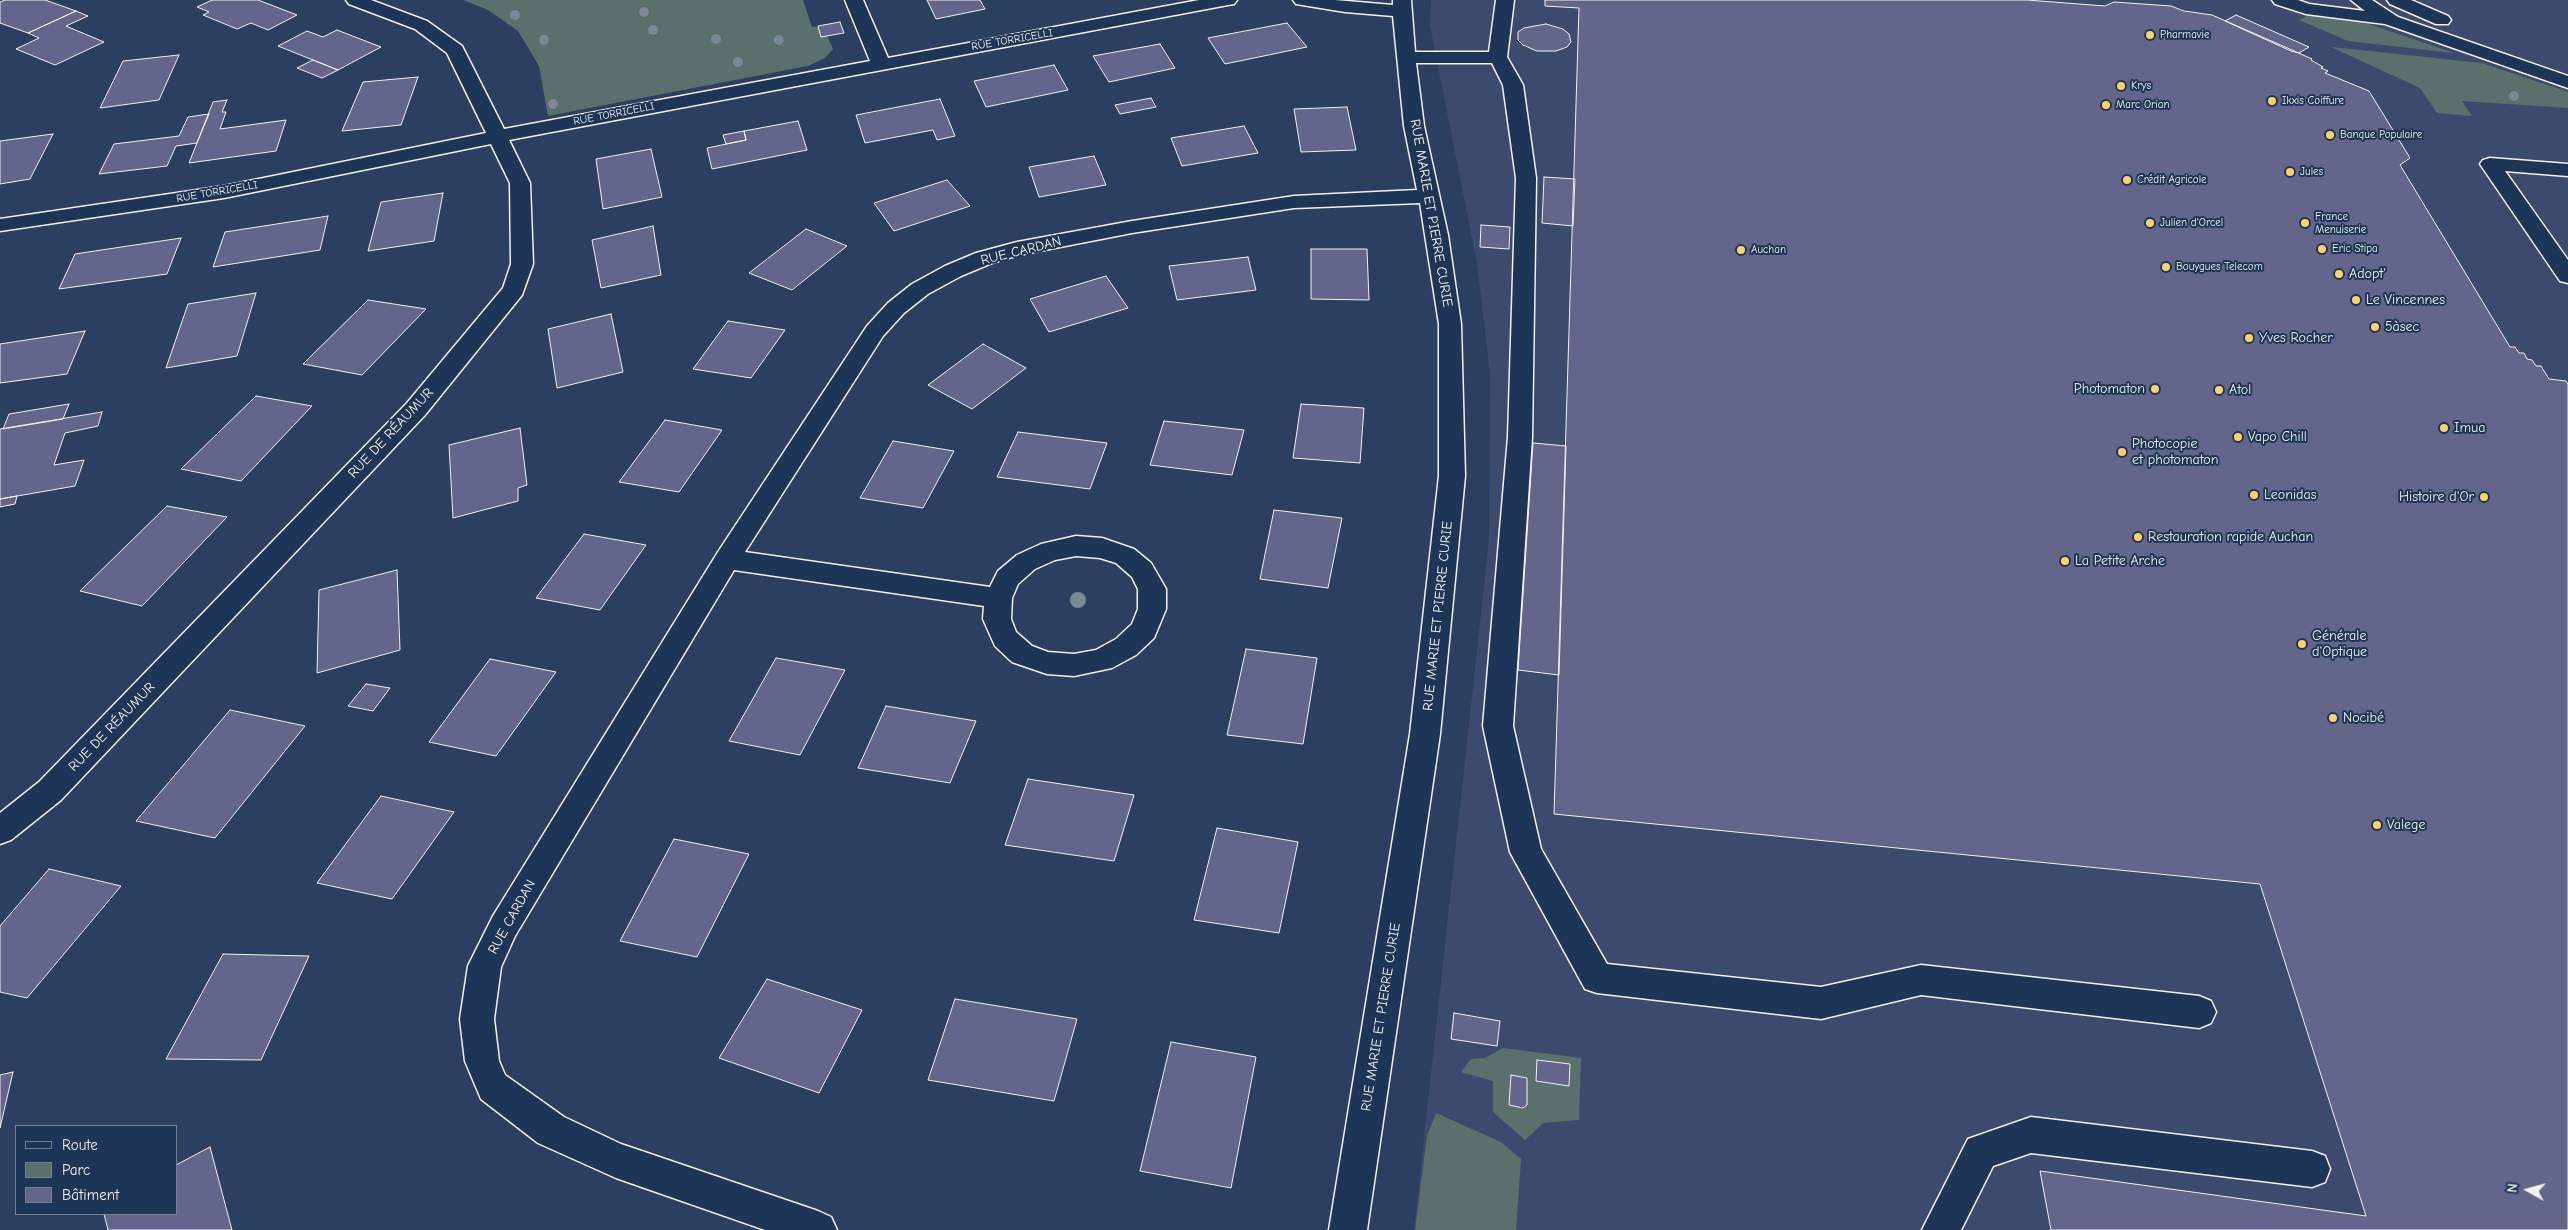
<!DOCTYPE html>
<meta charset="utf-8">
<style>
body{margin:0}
#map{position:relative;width:2568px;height:1230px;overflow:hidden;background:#2b3f61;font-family:"Comic Neue",sans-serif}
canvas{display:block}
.legend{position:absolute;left:15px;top:1125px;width:162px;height:90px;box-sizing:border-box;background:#1d3557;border:1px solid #738091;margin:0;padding:6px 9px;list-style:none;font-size:15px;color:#f4f1e8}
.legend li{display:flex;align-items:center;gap:10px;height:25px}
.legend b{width:25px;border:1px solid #738091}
.north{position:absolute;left:2503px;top:1165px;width:50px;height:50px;-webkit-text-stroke:4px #1d3557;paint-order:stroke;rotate:277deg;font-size:14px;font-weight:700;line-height:20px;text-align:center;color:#f4f1e8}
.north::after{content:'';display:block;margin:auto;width:18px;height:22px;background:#f4f1e8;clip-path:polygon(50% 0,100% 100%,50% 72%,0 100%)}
</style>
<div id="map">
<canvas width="2568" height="1230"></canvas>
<ul class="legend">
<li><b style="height:6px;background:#1d3557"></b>Route</li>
<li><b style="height:14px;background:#5a706c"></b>Parc</li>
<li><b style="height:14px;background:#63668a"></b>Bâtiment</li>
</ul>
<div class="north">N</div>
</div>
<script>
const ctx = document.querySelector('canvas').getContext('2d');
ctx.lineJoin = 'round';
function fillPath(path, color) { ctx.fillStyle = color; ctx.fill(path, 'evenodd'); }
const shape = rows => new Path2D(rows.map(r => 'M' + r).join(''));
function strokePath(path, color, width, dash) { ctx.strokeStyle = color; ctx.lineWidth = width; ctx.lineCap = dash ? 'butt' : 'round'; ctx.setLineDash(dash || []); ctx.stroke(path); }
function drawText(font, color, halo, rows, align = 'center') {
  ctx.font = font + ' "Comic Neue",sans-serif'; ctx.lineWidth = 4; ctx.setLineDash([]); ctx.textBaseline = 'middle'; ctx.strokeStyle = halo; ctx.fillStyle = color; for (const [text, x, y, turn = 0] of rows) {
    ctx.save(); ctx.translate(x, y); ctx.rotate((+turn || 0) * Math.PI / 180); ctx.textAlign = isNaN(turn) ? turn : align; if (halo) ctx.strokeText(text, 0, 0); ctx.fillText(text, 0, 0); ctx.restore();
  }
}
const built = shape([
 [1431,0,2568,0,2568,1230,1414,1230,1489,540,1490,374,1477,263,1430,26]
]);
const green = shape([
 [463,0,803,0,812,27,823,26,833,49,825,58,808,66,548,116,539,66,518,31,488,10],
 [2313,13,2369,24,2454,53,2348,41,2299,20],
 [2331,47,2482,63,2568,92,2568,108,2462,101,2472,116,2437,113,2420,88],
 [1503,1048,1581,1058,1579,1120,1543,1123,1525,1140,1493,1112,1493,1081,1461,1072,1471,1059,1485,1058],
 [1436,1113,1501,1142,1521,1159,1516,1230,1415,1230,1427,1136]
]);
const building = shape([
 [5,0,45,0,76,11,28,33,0,23,0,2,5,0],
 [212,0,258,0,297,15,268,30,251,23,237,29,203,15,209,12,197,7,212,0],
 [927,0,980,0,985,9,936,19,927,0],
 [1545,0,2027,0,2105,6,2114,2,2171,6,2184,11,2212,15,2292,50,2312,59,2311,60,2323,67,2321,68,2328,71,2325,73,2369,91,2410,158,2400,165,2510,347,2515,347,2519,353,2524,353,2527,359,2532,360,2536,366,2541,366,2549,379,2566,381,2568,384,2568,1230,2051,1230,2040,1171,2366,1216,2260,884,1554,814,1579,8,1545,6,1545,0],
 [76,11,88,16,66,26,104,42,55,65,16,49,39,38,28,33,76,11],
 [2236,15,2309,47,2299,53,2291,51,2225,21,2236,15],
 [840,22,844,33,821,37,818,26,840,22],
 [1287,23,1307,47,1225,64,1208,38,1287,23],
 [1546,24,1563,29,1569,34,1571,42,1567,47,1556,51,1537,51,1523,45,1518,40,1518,32,1524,28,1546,24],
 [337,30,381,47,338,70,278,46,307,31,323,37,337,30],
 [1160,44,1175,68,1109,82,1093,56,1160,44],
 [179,55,159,100,100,108,123,61,179,55],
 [313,60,338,70,322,78,297,68,313,60],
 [1054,65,1068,90,986,107,974,81,1054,65],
 [418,77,401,125,342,131,363,82,418,77],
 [1151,98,1156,107,1120,114,1115,105,1151,98],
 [940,99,955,136,937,140,933,130,865,143,856,115,940,99],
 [227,100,222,112,226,112,220,129,286,120,276,151,189,163,213,102,227,100],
 [1347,107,1356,150,1301,152,1294,109,1347,107],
 [209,114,197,143,176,146,167,166,99,174,114,144,179,136,188,117,209,114],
 [798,121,807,150,712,169,707,148,746,140,744,131,798,121],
 [1244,126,1258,153,1182,166,1171,138,1244,126],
 [744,131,746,140,726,144,723,135,744,131],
 [53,134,30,179,0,184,0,141,53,134],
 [651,149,662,197,603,209,596,159,651,149],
 [1094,156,1106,185,1039,197,1029,167,1094,156],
 [1544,177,1575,179,1573,226,1542,223,1544,177],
 [947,180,970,206,894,231,874,203,947,180],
 [443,193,434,241,368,251,381,202,443,193],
 [328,216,320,250,213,267,225,232,328,216],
 [1481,225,1510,227,1509,249,1480,247,1481,225],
 [653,226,661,275,601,288,592,240,653,226],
 [806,229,847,246,792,290,749,273,806,229],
 [181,238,167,274,59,289,75,254,181,238],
 [1311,249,1367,249,1369,300,1311,299,1311,249],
 [1248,257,1256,290,1177,300,1169,266,1248,257],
 [1106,276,1128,308,1049,332,1030,299,1106,276],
 [256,293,237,356,166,368,188,304,256,293],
 [368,300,426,309,362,375,303,364,368,300],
 [611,314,623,372,557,388,548,329,611,314],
 [728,321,785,330,751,378,693,369,728,321],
 [85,331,67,374,0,383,0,344,85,331],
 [983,344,1026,368,972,409,928,385,983,344],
 [256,396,312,406,241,481,181,469,256,396],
 [69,404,63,419,3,429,9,414,69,404],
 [1301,404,1364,408,1360,463,1293,458,1301,404],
 [102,412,98,426,65,433,54,465,84,460,75,486,0,499,0,429,102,412],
 [665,420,722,430,679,492,619,482,665,420],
 [1164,421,1244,430,1232,475,1150,465,1164,421],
 [520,428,527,485,518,488,518,501,453,518,449,445,520,428],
 [1018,432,1107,443,1090,489,997,477,1018,432],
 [893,441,954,451,923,508,860,498,893,441],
 [1533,443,1566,446,1559,675,1518,670,1533,443],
 [17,496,15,504,0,507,0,499,17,496],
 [167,506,227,517,142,606,80,591,167,506],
 [1274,510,1342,518,1328,588,1260,579,1274,510],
 [584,534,646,545,600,610,536,598,584,534],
 [397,570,400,650,317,673,319,590,397,570],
 [1246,649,1317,658,1303,744,1227,735,1246,649],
 [776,658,845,670,800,755,729,741,776,658],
 [490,659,556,672,496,756,429,742,490,659],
 [366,684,390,688,373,711,348,706,366,684],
 [886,706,976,721,950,783,858,768,886,706],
 [230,710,305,726,215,838,136,821,230,710],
 [1028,779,1134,795,1114,861,1005,845,1028,779],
 [381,796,454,812,392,899,317,883,381,796],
 [1217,828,1298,842,1279,933,1194,920,1217,828],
 [674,839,749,854,697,957,620,941,674,839],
 [49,869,121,886,27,998,0,992,0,926,49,869],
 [223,954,309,956,261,1060,166,1059,223,954],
 [767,979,862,1010,819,1093,719,1058,767,979],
 [955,999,1077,1019,1054,1101,928,1080,955,999],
 [1454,1013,1500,1021,1497,1046,1451,1039,1454,1013],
 [1171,1042,1256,1057,1231,1188,1140,1171,1171,1042],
 [1537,1060,1570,1064,1569,1086,1536,1081,1537,1060],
 [13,1072,0,1128,0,1075,13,1072],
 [1511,1075,1527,1078,1527,1105,1523,1108,1509,1105,1511,1075],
 [210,1147,232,1230,108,1230,104,1214,176,1214,176,1165,210,1147]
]);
const minor = shape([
 [346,0,371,0,427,21,462,46,504,129,870,61,845,0,863,0,888,58,1199,0,1237,0,1234,4,1228,5,509,140,530,183,533,264,522,295,425,415,61,800,11,840,0,844,0,813,39,782,407,403,503,288,511,264,510,183,491,144,224,198,0,231,0,219,224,186,486,133,447,53,415,29,349,4,346,0],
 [1293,0,1335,0,1393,5,1393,0,1411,0,1415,52,1489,52,1496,0,1514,0,1507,57,1523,85,1536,178,1532,437,1513,726,1541,849,1607,964,1821,987,1921,965,2199,996,2211,1001,2216,1012,2211,1023,2199,1028,1921,995,1821,1019,1597,993,1585,989,1510,852,1483,726,1508,437,1516,178,1503,85,1492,63,1416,63,1424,126,1448,235,1461,324,1465,476,1440,734,1367,1230,1329,1230,1410,734,1439,476,1439,324,1420,203,1294,208,1132,233,1019,255,992,263,961,276,928,294,904,313,883,336,745,552,990,587,998,571,1017,555,1041,544,1076,536,1102,538,1134,549,1151,563,1166,589,1166,609,1154,638,1136,655,1112,668,1074,676,1047,674,1012,662,995,646,983,619,984,606,734,570,515,936,501,967,494,1019,499,1061,505,1075,564,1117,621,1144,818,1211,831,1217,837,1230,765,1230,616,1178,538,1143,481,1099,465,1061,460,1019,468,966,493,916,718,552,867,326,888,303,912,284,945,266,976,253,1017,242,1132,221,1294,196,1417,190,1404,126,1393,16,1345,12,1302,5,1296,4,1293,0],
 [1076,556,1100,558,1116,563,1132,577,1138,589,1138,609,1132,624,1116,639,1096,650,1074,654,1048,652,1032,646,1016,632,1011,619,1012,598,1018,584,1035,569,1055,560,1076,556],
 [2272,0,2298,0,2309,4,2365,11,2351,0,2372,0,2398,17,2568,76,2568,88,2385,24,2306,14,2275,4,2272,0],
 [2387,0,2411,0,2448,16,2451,20,2448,24,2436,24,2390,4,2387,0],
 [2490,158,2568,164,2568,176,2505,171,2568,260,2568,283,2560,281,2480,164,2483,160,2490,158],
 [2031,1117,2312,1151,2325,1156,2330,1169,2325,1182,2312,1187,2031,1153,1993,1166,1961,1230,1922,1230,1968,1139,2031,1117]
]);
const trees = [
 [644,12,5],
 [515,15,5],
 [653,30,5],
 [716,39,5],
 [544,40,5],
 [779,40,5],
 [738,62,5],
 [2514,96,5],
 [553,104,5],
 [1078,600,8]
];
const markers = [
 [2150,35,5,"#ffd166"],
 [2121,86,5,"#ffd166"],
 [2272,101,5,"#ffd166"],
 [2106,105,5,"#ffd166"],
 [2330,135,5,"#ffd166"],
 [2290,172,5,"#ffd166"],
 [2127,180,5,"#ffd166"],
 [2150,223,5,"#ffd166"],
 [2305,223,5,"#ffd166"],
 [2322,249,5,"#ffd166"],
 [1741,250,5,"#ffd166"],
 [2166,267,5,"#ffd166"],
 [2339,274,5,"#ffd166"],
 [2356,300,5,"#ffd166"],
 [2375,327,5,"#ffd166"],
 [2249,338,5,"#ffd166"],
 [2155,389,5,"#ffd166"],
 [2219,390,5,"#ffd166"],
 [2444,428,5,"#ffd166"],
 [2238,437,5,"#ffd166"],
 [2122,452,5,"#ffd166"],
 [2254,495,5,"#ffd166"],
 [2484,497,5,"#ffd166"],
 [2138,537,5,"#ffd166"],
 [2065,561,5,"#ffd166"],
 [2302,644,5,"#ffd166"],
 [2333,718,5,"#ffd166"],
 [2377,825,5,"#ffd166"]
];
const farPoinames = [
 ["Pharmavie",2160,35],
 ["Krys",2131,86],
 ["Ikxis Coiffure",2282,101],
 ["Marc Orian",2116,105],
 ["Banque Populaire",2340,135],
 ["Jules",2300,172],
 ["Crédit Agricole",2137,180],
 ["France",2315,217],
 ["Menuiserie",2315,230],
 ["Julien d'Orcel",2160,223],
 ["Eric Stipa",2332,249],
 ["Auchan",1751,250],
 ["Bouygues Telecom",2176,267]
];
const farStreetnames = [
 ["RUE TORRICELLI",1012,40,-10],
 ["RUE TORRICELLI",614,114,-11],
 ["RUE TORRICELLI",217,192,-10]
];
const streetNames = [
 ["RUE MARIE ET PIERRE CURIE",1431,213,80],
 ["RUE CARDAN",1021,251,-14],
 ["RUE DE RÉAUMUR",391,433,-47],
 ["RUE MARIE ET PIERRE CURIE",1438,616,-84],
 ["RUE DE RÉAUMUR",112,727,-46],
 ["RUE CARDAN",512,917,-61],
 ["RUE MARIE ET PIERRE CURIE",1381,1017,-81]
];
const poiNames = [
 ["Adopt'",2349,274],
 ["Le Vincennes",2366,300],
 ["5àsec",2385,327],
 ["Yves Rocher",2259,338],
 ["Photomaton",2145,389,"right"],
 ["Atol",2229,390],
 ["Imua",2454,428],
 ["Vapo Chill",2248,437],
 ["Photocopie",2132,444],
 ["et photomaton",2132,460],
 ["Leonidas",2264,495],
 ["Histoire d'Or",2474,497,"right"],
 ["Restauration rapide Auchan",2148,537],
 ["La Petite Arche",2075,561],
 ["Générale",2312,636],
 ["d'Optique",2312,652],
 ["Nocibé",2343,718],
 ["Valege",2387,825]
];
fillPath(built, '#3c4b6d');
fillPath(green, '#5a706c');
fillPath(building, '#63668a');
strokePath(building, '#f4f1e8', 1);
strokePath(minor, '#f4f1e8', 3);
fillPath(minor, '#1d3557');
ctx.fillStyle = '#7c8894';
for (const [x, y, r] of trees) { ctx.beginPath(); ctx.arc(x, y, r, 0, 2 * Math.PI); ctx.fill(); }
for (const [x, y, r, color] of markers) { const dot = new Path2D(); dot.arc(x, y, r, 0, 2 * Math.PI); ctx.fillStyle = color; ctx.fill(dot); strokePath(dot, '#1d3557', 2); }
drawText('11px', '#f4f1e8', '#1d3557', farPoinames, 'left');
drawText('11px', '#f4f1e8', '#1d3557', farStreetnames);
drawText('14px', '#f4f1e8', '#1d3557', streetNames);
drawText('14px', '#f4f1e8', '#1d3557', poiNames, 'left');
</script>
